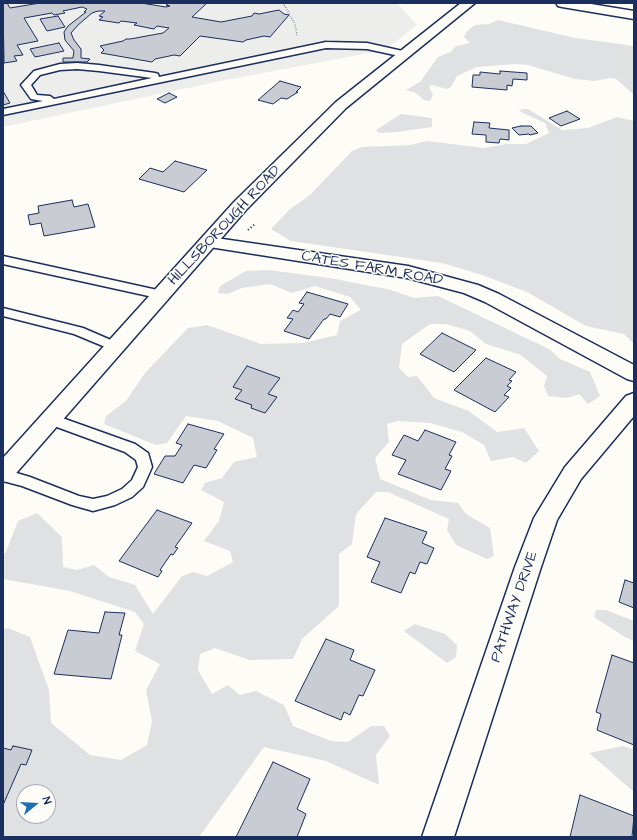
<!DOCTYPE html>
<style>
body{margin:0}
#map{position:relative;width:637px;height:840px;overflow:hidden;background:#fdfcf7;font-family:"Architects Daughter",sans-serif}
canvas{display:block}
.frame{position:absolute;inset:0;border:4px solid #1b2f5e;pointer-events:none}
.north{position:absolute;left:16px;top:784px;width:40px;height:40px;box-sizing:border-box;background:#fdfcf7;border:1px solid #a3aaba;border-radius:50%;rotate:72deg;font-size:11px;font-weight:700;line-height:16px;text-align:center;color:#1b2f5e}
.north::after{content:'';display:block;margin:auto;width:14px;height:18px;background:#1f6fb2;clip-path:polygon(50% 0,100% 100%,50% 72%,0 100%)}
</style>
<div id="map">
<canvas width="637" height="840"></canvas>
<div class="frame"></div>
<div class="north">N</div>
</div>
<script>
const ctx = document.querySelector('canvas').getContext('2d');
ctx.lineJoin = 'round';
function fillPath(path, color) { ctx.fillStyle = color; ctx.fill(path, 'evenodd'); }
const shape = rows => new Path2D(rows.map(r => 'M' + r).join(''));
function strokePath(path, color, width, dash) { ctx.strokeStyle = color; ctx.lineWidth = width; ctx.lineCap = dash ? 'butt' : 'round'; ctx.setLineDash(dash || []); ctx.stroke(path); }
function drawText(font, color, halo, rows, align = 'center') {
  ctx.font = font + ' "Architects Daughter",sans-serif'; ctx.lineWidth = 3; ctx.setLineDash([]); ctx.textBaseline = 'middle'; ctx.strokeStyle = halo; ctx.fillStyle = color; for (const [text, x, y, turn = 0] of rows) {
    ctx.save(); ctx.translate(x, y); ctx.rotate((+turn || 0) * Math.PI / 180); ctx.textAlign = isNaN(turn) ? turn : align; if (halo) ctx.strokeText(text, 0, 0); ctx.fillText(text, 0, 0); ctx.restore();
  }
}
const built = shape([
 [3,3,397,3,417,25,385,50,216,82,3,127]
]);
const green = shape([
 [498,20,575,38,634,46,634,95,616,79,610,78,595,81,575,79,528,65,516,64,477,67,457,76,451,87,447,89,432,85,429,87,433,95,430,101,424,100,416,93,406,90,420,82,438,57,451,52,456,46,470,43,464,37,467,31,475,25,489,24],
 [522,109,528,109,562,130,588,128,617,117,634,121,634,344,624,334,586,326,527,292,482,275,442,263,291,241,271,229,289,210,310,195,352,151,362,147,410,145,427,141,484,148,507,144,526,144,549,133,545,123,519,111],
 [401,114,432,118,432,127,397,132,379,133,376,130],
 [268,270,330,278,391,290,414,298,438,296,549,349,560,359,590,372,600,396,588,404,579,394,567,398,548,396,544,386,547,376,521,355,486,344,470,331,446,324,430,324,402,344,399,368,408,377,417,376,434,398,469,411,497,432,524,428,539,451,526,463,513,457,491,461,484,445,462,432,430,423,398,421,387,424,389,442,375,458,380,479,431,500,458,503,466,514,490,528,494,556,487,559,456,545,447,530,449,519,388,492,376,492,356,514,352,544,339,554,339,606,302,639,293,659,250,660,215,648,200,654,198,670,212,694,228,685,240,695,256,691,284,705,293,726,331,741,348,742,371,726,384,726,390,736,376,755,379,785,326,761,264,747,199,837,3,837,3,629,8,628,30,637,49,690,51,723,90,755,121,760,147,745,152,721,146,690,160,664,135,651,144,624,135,612,70,591,3,579,3,555,6,552,18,521,37,513,62,537,63,567,77,570,94,565,109,577,135,585,153,614,182,576,193,572,207,576,233,562,230,551,204,541,219,521,224,502,201,490,205,483,222,478,234,462,257,457,253,438,218,421,186,416,167,443,156,445,104,424,106,416,126,401,145,373,188,328,207,325,261,344,303,343,337,335,340,321,361,310,350,297,315,286,292,293,270,284,242,288,228,294,218,293,220,286,246,271],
 [24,792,48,792,48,816,24,816],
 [596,610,606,610,634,621,634,641,625,637,594,617],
 [415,624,445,634,457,645,456,657,447,663,404,631],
 [623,746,634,750,634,792,589,753]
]);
const building = shape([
 [3,3,7,3,10,8,40,3,141,3,166,7,170,6,166,5,169,3,207,3,192,17,221,22,252,16,254,13,259,14,279,10,284,14,289,15,270,37,264,36,246,40,243,42,200,36,180,56,174,55,155,59,152,62,101,53,104,50,100,46,123,41,126,39,130,39,163,33,169,28,157,26,154,29,134,25,137,23,121,21,119,23,99,20,103,17,99,16,105,11,98,11,92,13,78,25,71,33,74,40,81,49,81,58,90,59,87,62,63,62,63,58,73,58,74,51,65,40,64,32,68,26,86,12,84,12,87,9,82,7,63,11,65,13,54,15,52,13,24,18,38,41,17,45,23,55,14,56,17,61,4,63,3,3],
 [58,16,65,27,47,31,40,19,58,16],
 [59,43,64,51,35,57,30,49,59,43],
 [500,71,527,73,527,80,513,79,512,86,507,85,507,90,472,87,473,75,480,75,480,72,500,74,500,71],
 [280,81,301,87,296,92,298,92,287,99,281,98,273,104,258,100,280,81],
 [3,91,10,103,3,105,3,91],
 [169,93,177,97,165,103,157,99,169,93],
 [567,111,580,119,561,126,549,118,567,111],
 [474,122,490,123,489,128,509,130,509,140,500,139,499,143,486,142,486,135,472,134,474,122],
 [521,126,531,126,538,133,530,135,529,134,519,135,512,128,521,126],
 [175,161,207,170,184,192,139,179,150,168,163,172,175,161],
 [72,200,74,207,88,204,95,227,44,236,41,223,30,225,28,215,39,213,38,206,72,200],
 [307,292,348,304,340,317,330,314,326,319,324,319,309,339,284,331,293,319,287,318,293,310,298,312,304,304,299,303,307,292],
 [442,333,476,350,454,372,420,354,442,333],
 [486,358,516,372,509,380,512,381,507,386,511,388,504,395,509,397,495,412,454,390,486,358],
 [247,366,280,378,268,394,277,397,265,413,251,408,252,405,235,399,242,390,233,387,247,366],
 [188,424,224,434,214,449,217,450,206,468,194,465,183,483,154,474,165,456,175,456,182,445,176,443,188,424],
 [425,430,456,442,449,455,452,456,445,469,451,471,441,490,398,474,406,460,392,455,404,435,418,441,425,430],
 [157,510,192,523,175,547,178,548,173,555,171,554,160,570,162,571,158,577,119,561,157,510],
 [385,518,427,532,422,543,434,548,427,564,420,562,415,574,410,572,401,593,371,582,380,562,367,557,385,518],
 [625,580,634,583,634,608,619,602,625,580],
 [105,612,125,613,119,635,122,635,111,679,54,674,68,630,99,633,105,612],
 [326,639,354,650,350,660,375,670,363,696,359,695,350,715,344,712,341,720,295,701,326,639],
 [612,655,634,663,634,745,597,730,601,714,596,712,612,655],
 [13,746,32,750,26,765,21,764,3,805,3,748,11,750,13,746],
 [273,762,310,779,297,809,306,814,297,837,236,837,273,762],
 [580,795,634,816,632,837,570,837,580,795]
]);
const pathFar1 = shape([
 [283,3,295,24,297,35]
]);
const path = shape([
 [248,230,255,224]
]);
const service = shape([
 [326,42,367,43,407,52,408,54,404,57,367,49,326,48,3,115,3,109,43,101,31,99,21,85,34,71,60,64,77,63,99,65,155,73,158,74,159,77,326,42],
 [77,69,99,71,152,78,54,99,50,96,37,95,31,85,40,75,60,70,77,69],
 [3,256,162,291,166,292,168,295,166,298,162,299,3,264,3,256],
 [3,308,83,328,120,344,121,347,120,350,115,351,74,334,3,316,3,308],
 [51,414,135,444,148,453,152,467,143,487,132,497,115,505,93,511,72,505,22,486,3,481,3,469,30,477,79,496,93,499,107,496,122,489,132,480,138,467,136,460,125,452,46,423,44,419,46,415,51,414]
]);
const minor = shape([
 [556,3,585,3,634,11,634,19,562,7,558,6,556,3],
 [209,237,408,266,478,285,499,294,634,365,634,381,627,379,485,302,464,293,407,278,203,246,200,242,203,238,209,237],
 [634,393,634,416,581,479,557,520,541,567,454,837,422,837,515,567,534,518,565,467,626,396,634,393]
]);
const secondary = shape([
 [461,3,475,3,346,108,246,210,11,479,3,482,3,458,234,202,336,102,461,3]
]);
const streetNames = [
 ["HILLSBOROUGH ROAD",225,226,-47],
 ["CATES FARM ROAD",372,269,10],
 ["PATHWAY DRIVE",515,607,-71]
];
fillPath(built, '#edeeec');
fillPath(green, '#e0e1e3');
fillPath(building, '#c9ccd3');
strokePath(building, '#1b2f5e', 1);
strokePath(service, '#1b2f5e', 3);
strokePath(minor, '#1b2f5e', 3);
strokePath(secondary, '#1b2f5e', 3);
strokePath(pathFar1, '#1b2f5e', 1.5, [0.5, 2]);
strokePath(path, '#1b2f5e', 2, [1, 2.5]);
fillPath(service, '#fdfcf7');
fillPath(minor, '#fdfcf7');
fillPath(secondary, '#fdfcf7');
drawText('15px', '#1b2f5e', '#fdfcf7', streetNames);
</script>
